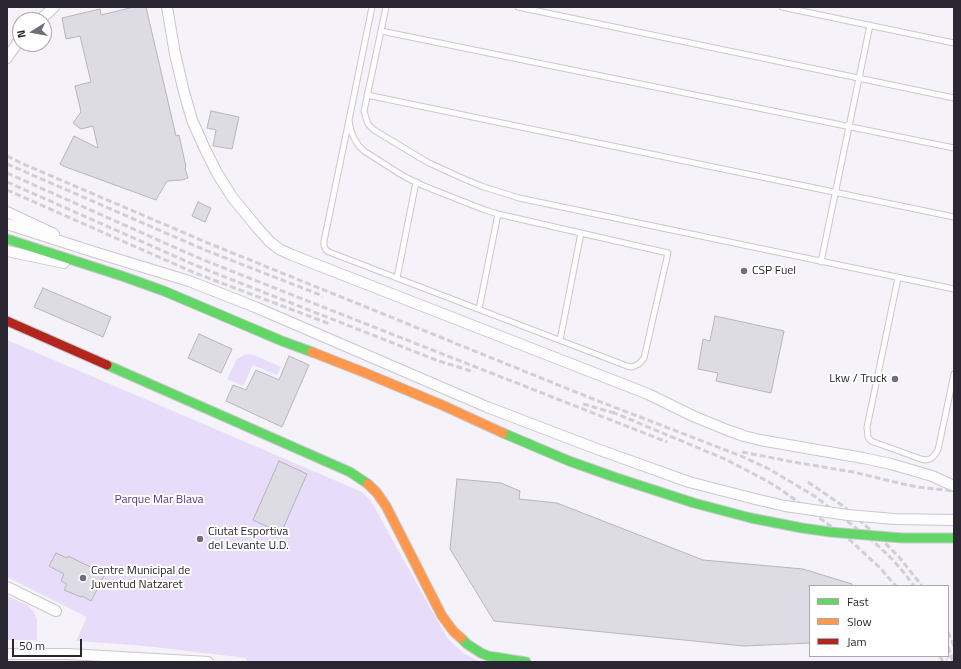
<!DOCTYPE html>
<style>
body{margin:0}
#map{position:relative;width:961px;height:669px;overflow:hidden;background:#f5f3f9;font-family:"Titillium Web",sans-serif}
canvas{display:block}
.frame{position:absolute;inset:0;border:8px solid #2b2732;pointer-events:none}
.legend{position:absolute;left:809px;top:585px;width:140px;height:72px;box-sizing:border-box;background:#fff;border:1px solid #aaa9ad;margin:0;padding:5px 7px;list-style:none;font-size:12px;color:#2b2732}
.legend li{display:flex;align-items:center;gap:8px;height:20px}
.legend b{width:20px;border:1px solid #aaa9ad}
.north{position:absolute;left:12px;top:12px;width:40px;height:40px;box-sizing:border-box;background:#fff;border:1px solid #aaa9ad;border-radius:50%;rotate:259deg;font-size:11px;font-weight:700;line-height:16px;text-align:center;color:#2b2732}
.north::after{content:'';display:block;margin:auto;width:14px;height:18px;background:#726e78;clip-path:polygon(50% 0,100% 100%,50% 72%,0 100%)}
.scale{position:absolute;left:12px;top:639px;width:70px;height:18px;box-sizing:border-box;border:2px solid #2b2732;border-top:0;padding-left:5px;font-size:12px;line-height:14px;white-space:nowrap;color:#2b2732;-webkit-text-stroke:3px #fff;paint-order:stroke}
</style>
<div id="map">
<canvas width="961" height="669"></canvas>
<div class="frame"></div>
<ul class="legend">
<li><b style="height:5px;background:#63d668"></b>Fast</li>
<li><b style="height:5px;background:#ff974d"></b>Slow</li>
<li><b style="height:5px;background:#b3261e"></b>Jam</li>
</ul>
<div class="north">N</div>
<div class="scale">50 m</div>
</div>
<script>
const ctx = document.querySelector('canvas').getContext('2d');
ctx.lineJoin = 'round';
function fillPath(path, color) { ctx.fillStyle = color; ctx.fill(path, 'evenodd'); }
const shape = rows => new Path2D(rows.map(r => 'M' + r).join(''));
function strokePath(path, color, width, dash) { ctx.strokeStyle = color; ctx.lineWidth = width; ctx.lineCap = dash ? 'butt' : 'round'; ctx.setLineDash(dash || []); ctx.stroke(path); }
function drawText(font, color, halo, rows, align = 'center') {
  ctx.font = font + ' "Titillium Web",sans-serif'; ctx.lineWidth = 4; ctx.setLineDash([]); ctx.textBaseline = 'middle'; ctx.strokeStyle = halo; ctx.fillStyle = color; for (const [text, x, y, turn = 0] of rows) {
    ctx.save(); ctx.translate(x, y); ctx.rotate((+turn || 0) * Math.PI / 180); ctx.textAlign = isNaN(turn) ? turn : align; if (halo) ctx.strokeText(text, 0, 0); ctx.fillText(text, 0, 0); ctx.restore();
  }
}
const green = shape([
 [7,340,362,492,371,501,433,613,448,639,463,653,481,662,246,662,246,658,146,646,76,641,87,617,7,577],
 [248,354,254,355,281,367,277,375,253,365,243,386,227,379,237,359,244,355],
 [7,596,27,605,34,612,37,620,37,640,7,640]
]);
const building = shape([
 [134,7,146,7,176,136,179,135,186,167,185,168,188,178,182,180,167,181,156,200,63,166,62,165,60,164,74,136,98,148,93,126,81,129,73,123,81,112,75,86,91,82,80,36,66,39,62,18,100,9,101,15,134,7],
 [211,111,239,117,232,149,213,146,216,130,207,128,211,111],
 [198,202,211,208,205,222,192,216,198,202],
 [43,288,111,317,103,337,34,307,43,288],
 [715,316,784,331,771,393,716,381,718,373,698,369,703,339,710,341,715,316],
 [199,334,232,349,221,373,188,358,199,334],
 [289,356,309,365,282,427,226,401,233,385,246,390,256,370,279,380,289,356],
 [279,461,307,474,281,533,253,520,279,461],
 [457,479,501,483,520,491,519,499,557,503,703,560,803,569,852,584,852,586,810,586,810,643,744,646,494,621,450,549,457,479],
 [56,553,67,558,68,556,105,574,91,601,82,596,81,597,64,590,67,584,61,581,64,574,49,566,56,553]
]);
const lane = shape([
 [386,7,364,111,366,118,368,124,374,130,427,162,462,178,481,186,519,198,954,289],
 [518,7,954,98],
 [782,7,954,43],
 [381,31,954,148],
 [367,95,954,217],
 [349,120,351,131,354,138,359,146,364,151,405,177,424,186,485,210,498,214,668,253,644,358,639,364,632,367,627,366,329,252,326,250,324,246,324,241,349,120,372,7],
 [821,262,870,25],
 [397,278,415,187,417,182],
 [898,278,867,427,868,437,871,441,921,459,925,460,930,459,933,457,938,450,954,374],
 [479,309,498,214],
 [560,340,581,233]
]);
const street = shape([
 [167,7,175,54,184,92,192,120,204,147,217,173,232,197,255,225,269,241,279,249,292,255,648,394,693,416,727,430,744,436,760,440,863,458,891,464,932,476,954,486],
 [40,20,54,7],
 [7,58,20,39],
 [7,212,54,234],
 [7,224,94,252,189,281,255,307,487,407,597,449,689,482,755,499],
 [7,251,64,263],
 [7,587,56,611],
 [7,654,68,654,208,662],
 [952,662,954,660]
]);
const fast = shape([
 [7,239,122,276,164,291,282,341,312,352],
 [107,365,350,472,368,484],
 [503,433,569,461,617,478,694,503,751,518],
 [461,638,467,644,481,653,488,656,526,662]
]);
const slow = shape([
 [312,352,363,372,442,405,503,433],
 [368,484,377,493,386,506,442,616,454,632,461,638]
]);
const jam = shape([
 [7,321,107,365]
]);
const rail = shape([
 [7,156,21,163,208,243,588,397,741,456,769,469,796,485,816,497,830,508,873,541,893,560,905,574,914,586],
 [7,164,205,250,323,296],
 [7,173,201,259,412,342,667,442],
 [7,182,197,266,436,360,474,372],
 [7,190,195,273,330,324],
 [583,404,614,413],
 [612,412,725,459,769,482,783,491,851,541,879,567,896,586],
 [742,452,799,463,853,472,903,484,918,487,954,491],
 [808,482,843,506,883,541,899,557,922,586],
 [948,632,954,646],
 [948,647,953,662],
 [940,656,943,662]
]);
const streetBridge = shape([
 [755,499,785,506,848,515,894,519,954,520]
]);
const fastBridge = shape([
 [751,518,802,528,830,532,902,538,954,538]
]);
const markers = [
 [744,271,4,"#726e78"],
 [895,379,4,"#726e78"],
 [200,539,4,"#726e78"],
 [83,578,4,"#726e78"]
];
const poiNames = [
 ["CSP Fuel",752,271],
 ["Lkw / Truck",887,379,"right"],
 ["Ciutat Esportiva",208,532],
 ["del Levante U.D.",208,546],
 ["Centre Municipal de",91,571],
 ["Juventud Natzaret",91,585]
];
const parkNames = [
 ["Parque Mar Blava",159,500]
];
fillPath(green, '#e7dcf9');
fillPath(building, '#dddbe3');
strokePath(building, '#b7b4bc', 1);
strokePath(lane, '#cac7cf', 7);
strokePath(street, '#cac7cf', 12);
strokePath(fast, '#cac7cf', 11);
strokePath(slow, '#cac7cf', 11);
strokePath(jam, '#cac7cf', 11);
strokePath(lane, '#fefdfe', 5);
strokePath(street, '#fefdfe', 10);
strokePath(fast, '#63d668', 9);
strokePath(slow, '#ff974d', 9);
strokePath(jam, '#b3261e', 9);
strokePath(rail, '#d0cfd1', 3, [6, 3]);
strokePath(streetBridge, '#cac7cf', 12, []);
strokePath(fastBridge, '#cac7cf', 11, []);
strokePath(streetBridge, '#fefdfe', 10);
strokePath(fastBridge, '#63d668', 9);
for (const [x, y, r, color] of markers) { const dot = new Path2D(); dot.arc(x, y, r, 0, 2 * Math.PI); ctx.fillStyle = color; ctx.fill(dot); strokePath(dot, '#fff', 1.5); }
drawText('12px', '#2b2732', '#fff', poiNames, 'left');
drawText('12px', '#5c3a89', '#fff', parkNames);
</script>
